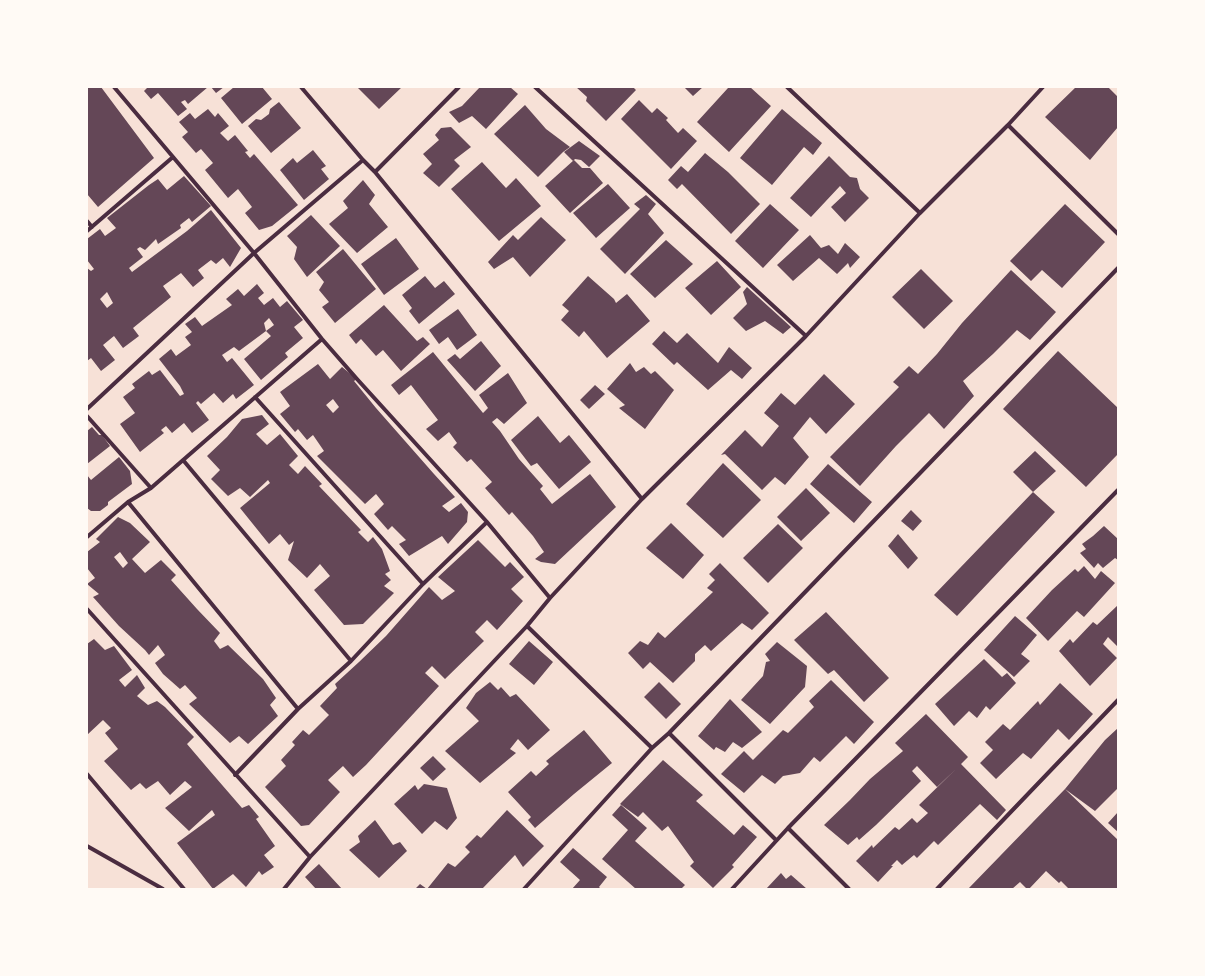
<!DOCTYPE html>
<style>
body{margin:0}
#map{position:relative;width:1205px;height:976px;overflow:hidden;background:#f7e1d7;font-family:Poppins,sans-serif}
canvas{display:block}
.frame{position:absolute;inset:0;border:88px solid #fffaf5;pointer-events:none}
</style>
<div id="map">
<canvas width="1205" height="976"></canvas>
<div class="frame"></div>
</div>
<script>
const ctx = document.querySelector('canvas').getContext('2d');
ctx.lineJoin = 'round';
function fillPath(path, color) { ctx.fillStyle = color; ctx.fill(path, 'evenodd'); }
const shape = rows => new Path2D(rows.map(r => 'M' + r).join(''));
function strokePath(path, color, width, dash) { ctx.strokeStyle = color; ctx.lineWidth = width; ctx.lineCap = dash ? 'butt' : 'round'; ctx.setLineDash(dash || []); ctx.stroke(path); }
const building = shape([
 [87,87,101,87,154,158,98,207,87,194],
 [148,87,208,87,188,104,185,100,181,102,187,109,178,116,158,93,151,99,144,91],
 [211,87,224,87,216,93],
 [234,87,262,87,272,99,242,124,221,98],
 [357,87,402,87,379,109],
 [480,87,510,87,518,94,486,129,472,116,459,123,449,112,462,106],
 [576,87,633,87,636,90,606,121,586,101,587,97],
 [684,87,703,87,693,96],
 [728,87,750,87,771,106,729,152,697,122,728,88],
 [1076,87,1108,87,1118,97,1118,127,1090,160,1045,117],
 [639,100,652,113,657,108,668,118,666,120,678,133,683,128,697,141,671,169,621,119],
 [279,102,301,128,271,153,248,126,256,119,261,120,269,114,270,109],
 [525,105,546,129,570,147,563,152,538,177,494,134],
 [208,109,215,117,218,113,229,126,220,133,228,141,235,135,248,151,245,152,250,158,254,154,298,205,272,226,259,230,245,213,252,207,238,189,228,198,205,170,213,163,201,149,196,153,182,137,188,132,179,122,190,113,195,119],
 [782,109,822,143,813,155,804,147,772,185,740,158],
 [451,127,471,147,454,160,460,166,439,187,423,173,432,164,423,154,439,140,435,135,441,128],
 [579,141,600,156,589,167,581,160,575,159,573,161,564,152],
 [313,150,326,166,321,169,329,179,304,200,280,170,293,158,297,163],
 [705,153,728,172,760,204,731,234,682,184,677,189,668,180,681,166,688,172],
 [829,156,850,177,857,178,860,189,869,198,845,222,831,207,846,193,840,186,811,217,790,198],
 [574,160,582,168,590,168,603,183,570,213,545,186],
 [482,162,506,188,516,178,541,206,499,241,451,189],
 [184,176,211,206,192,222,189,218,180,225,181,228,158,244,156,239,145,250,140,247,137,249,143,257,129,268,132,272,187,231,211,210,241,248,230,267,223,258,216,264,211,260,198,270,204,278,193,287,181,273,163,286,171,297,133,328,139,336,123,348,114,336,103,345,115,360,101,371,91,358,87,361,87,268,91,271,94,269,87,260,87,239,100,229,105,236,116,228,107,218,149,185,158,179,167,190],
 [107,292,113,303,107,308,100,299],
 [363,180,375,195,369,204,388,227,357,253,329,224,348,208,343,201],
 [608,184,630,208,596,238,573,213],
 [646,195,656,204,648,214,664,233,625,274,600,249,640,209,634,204],
 [770,204,799,230,763,268,735,241],
 [1065,204,1105,242,1062,288,1042,270,1031,281,1010,261],
 [311,215,340,246,307,277,294,259,297,247,287,236],
 [541,217,566,240,530,277,513,257,494,269,488,262,513,235,518,240],
 [810,235,821,248,829,245,838,254,845,243,860,257,850,268,848,263,837,274,819,258,793,281,777,265],
 [396,238,419,269,384,295,361,264],
 [666,240,693,264,655,298,630,274],
 [343,249,376,289,335,323,322,307,329,302,319,290,324,282,316,272],
 [717,261,741,287,711,315,685,288],
 [921,269,953,301,924,329,892,297],
 [1011,270,1056,312,1030,340,1017,330,993,354,963,381,974,396,944,429,929,413,896,446,860,486,830,457,899,387,893,382,909,366,918,374,937,354,962,323],
 [425,276,435,288,444,281,455,294,419,324,409,311,412,308,402,295],
 [588,276,614,299,616,303,627,294,650,321,607,358,584,331,579,337,561,320,569,311,562,305],
 [257,284,264,293,258,298,264,305,273,298,280,307,287,301,303,320,294,327,303,338,285,353,288,357,261,380,244,359,271,336,266,331,274,325,269,318,264,323,266,331,239,351,234,347,222,355,227,362,232,358,254,385,236,399,233,394,223,403,214,393,201,404,198,401,196,403,209,420,192,433,184,423,172,433,166,426,161,430,164,433,140,452,120,424,135,413,123,397,135,388,132,384,149,371,152,375,160,370,180,396,184,394,180,386,159,359,171,349,176,356,191,345,185,337,192,332,185,324,195,317,202,326,232,305,226,299,238,289,244,296],
 [747,287,791,327,783,334,765,321,746,331,733,318,747,304,743,292],
 [384,305,417,341,423,337,430,344,401,371,383,350,376,356,361,339,356,344,349,335],
 [458,309,477,335,457,350,448,337,439,344,429,330],
 [664,331,677,343,687,333,718,363,729,347,752,368,742,379,731,370,708,390,677,362,674,365,652,344],
 [481,341,501,366,475,391,447,360,455,354,460,359],
 [1058,351,1118,408,1118,454,1086,487,1003,409],
 [433,352,483,413,488,408,479,395,508,373,527,403,504,424,497,418,492,422,500,431,519,459,543,486,540,489,552,504,590,474,616,507,555,564,541,562,535,559,544,552,533,536,512,512,509,515,485,488,492,482,471,459,467,462,453,447,457,443,449,432,438,441,426,429,438,420,411,385,399,395,391,385],
 [630,363,636,372,644,367,651,374,655,371,674,390,645,429,619,408,625,405,607,389],
 [318,364,330,379,342,367,357,379,354,381,376,408,434,474,455,497,442,506,449,512,461,503,468,512,467,522,448,544,442,536,409,556,399,544,406,540,392,526,388,530,374,514,384,504,376,494,365,504,317,456,324,451,313,435,307,440,298,429,295,432,280,414,290,406,280,392],
 [333,399,339,407,333,413,326,405],
 [824,374,855,404,826,434,810,417,793,438,809,457,785,485,775,477,762,490,725,454,721,455,745,430,762,447,779,426,764,413,781,393,795,405],
 [595,385,605,394,589,409,580,400],
 [262,415,269,424,256,434,267,445,280,434,298,456,289,465,298,474,305,466,322,484,319,486,361,530,358,532,368,542,373,537,382,549,390,571,385,574,391,580,384,586,394,593,363,624,344,625,314,590,330,576,320,564,307,578,288,560,294,541,289,545,280,534,269,544,240,508,270,483,268,480,250,497,240,488,228,496,211,479,220,470,207,456,227,437,242,419],
 [538,416,560,443,569,435,591,462,559,489,537,463,531,466,511,440],
 [92,427,99,435,102,435,110,446,87,464,87,431],
 [1035,451,1056,471,1033,492,1013,472],
 [119,457,130,471,132,484,108,502,108,505,100,511,91,511,87,508,87,475,91,480],
 [723,463,761,500,723,538,686,504],
 [828,464,872,502,854,523,810,484],
 [806,488,830,513,801,541,777,517],
 [1033,492,1055,512,957,616,934,595],
 [911,510,922,521,913,531,901,521],
 [118,517,130,523,150,542,132,559,145,573,161,560,176,575,171,580,197,609,220,633,214,641,220,649,228,645,263,679,276,698,270,705,278,716,248,744,239,736,230,743,189,704,197,698,185,685,180,689,163,674,155,663,165,655,158,645,149,655,145,650,119,626,93,597,99,594,87,584,95,578,87,568,87,552,100,542,96,539],
 [120,552,128,563,123,568,114,557],
 [671,523,704,555,683,579,646,548],
 [778,524,803,548,768,583,743,558],
 [1104,526,1118,539,1118,560,1115,558,1103,568,1098,563,1094,568,1080,553,1086,549,1082,544,1093,536],
 [898,534,918,558,908,569,888,546],
 [478,540,505,567,510,562,524,577,511,589,523,601,497,630,487,620,475,632,484,641,445,679,432,666,425,673,439,686,366,765,353,777,343,766,328,780,340,792,309,825,301,826,265,787,286,766,281,760,295,745,292,742,303,730,309,735,329,715,320,706,337,688,335,684,359,662,386,636,429,587,442,600,455,591,438,577],
 [720,563,769,613,752,630,742,623,711,651,705,645,695,654,695,661,673,683,650,662,643,669,628,653,640,641,648,645,658,632,665,638,713,592,707,588,715,580,709,574],
 [1084,566,1095,579,1101,571,1115,583,1084,617,1077,611,1048,641,1026,618,1052,590,1075,569,1078,572],
 [1118,605,1118,647,1108,637,1103,644,1117,658,1090,686,1059,651,1070,639,1073,643,1093,622,1097,625],
 [826,612,889,678,864,702,834,670,828,674,794,640],
 [1015,616,1037,635,1021,654,1030,661,1014,677,984,650],
 [94,639,105,650,114,646,132,670,119,680,125,687,137,675,145,688,137,696,148,705,157,701,165,707,194,737,187,744,210,771,242,808,249,805,259,817,256,819,275,846,264,855,274,867,262,875,259,871,246,887,233,874,213,889,177,843,215,815,212,810,189,831,165,808,192,787,185,781,170,795,158,781,146,789,140,783,131,790,104,761,118,749,105,733,111,728,103,720,87,735,87,644],
 [529,641,553,662,534,685,509,664],
 [777,642,807,666,805,687,770,724,741,700,763,676,766,662,770,661,765,654],
 [984,659,1002,677,1007,673,1016,683,990,710,986,706,977,718,969,711,954,726,935,704],
 [831,680,874,722,854,744,846,736,820,762,814,757,800,773,783,776,775,784,762,775,744,793,721,774,744,751,753,760,783,730,788,733,814,707,809,701],
 [490,682,498,690,501,687,510,697,516,694,550,730,528,750,518,739,510,749,516,753,480,783,445,751,479,721,466,708,476,693],
 [659,682,681,704,666,719,644,697],
 [1060,683,1093,714,1069,740,1058,729,1031,759,1023,753,996,779,980,763,993,750,985,742,1003,724,1010,730,1038,701,1040,705],
 [730,699,762,732,742,748,733,742,725,752,716,747,714,750,698,736],
 [926,714,968,757,961,764,1006,810,997,820,980,804,938,845,934,841,917,858,914,855,902,865,897,860,891,866,893,866,878,882,856,861,872,845,873,848,895,827,899,830,912,818,917,823,928,813,919,805,956,769,937,787,917,766,912,771,921,781,876,825,859,840,857,837,848,845,824,825,850,800,870,779,903,751,895,743],
 [1118,728,1118,788,1095,811,1065,789,1118,840,1118,889,1069,889,1061,881,1059,883,1046,871,1029,889,1027,889,1020,882,1012,889,968,889,1065,789,1105,740],
 [584,730,612,763,574,794,535,828,528,820,531,817,508,792,531,771,536,776,549,764,546,761],
 [433,756,446,769,433,781,420,768],
 [663,760,703,795,696,801,734,835,743,825,757,837,732,865,734,867,713,888,690,866,694,862,668,826,662,831,643,812,638,817,620,804],
 [424,784,447,788,457,818,447,830,435,821,422,834,394,804,415,785,418,790],
 [621,805,647,828,635,841,685,885,681,889,636,889,602,859,628,830,612,815],
 [507,810,544,846,523,867,515,855,482,889,415,889,420,884,427,889,448,863,455,867,470,852,465,847,477,835,481,838],
 [1118,812,1118,832,1108,823],
 [375,820,393,845,400,842,407,851,379,878,349,850,360,842,358,836],
 [573,848,607,877,599,887,601,889,572,889,580,880,560,862],
 [319,864,342,889,316,889,305,877],
 [781,873,786,879,791,875,807,889,766,889]
]);
const minor = shape([
 [114,87,254,253,322,339,357,379,487,522,550,598],
 [301,87,363,160,375,172,642,499],
 [535,87,806,336],
 [787,87,920,213],
 [1008,125,1118,234],
 [375,172,459,87],
 [87,221,92,227],
 [87,231,173,157],
 [255,397,423,584],
 [87,409,254,253,363,160],
 [87,416,151,488],
 [183,460,351,661],
 [128,502,298,709],
 [87,537,128,502,151,488,322,339],
 [87,609,310,857],
 [527,626,652,748],
 [669,733,776,840],
 [87,774,184,889],
 [235,775,298,709,351,661,423,584,487,522],
 [788,828,849,889],
 [87,846,163,889],
 [284,889,310,857,527,626,550,598,642,499,806,336,920,213,1008,125,1043,87],
 [524,889,652,748,669,733,1118,268],
 [732,889,788,828,1118,490],
 [937,889,1118,700]
]);
fillPath(building, '#644757');
strokePath(minor, '#4a2c40', 4);
</script>
